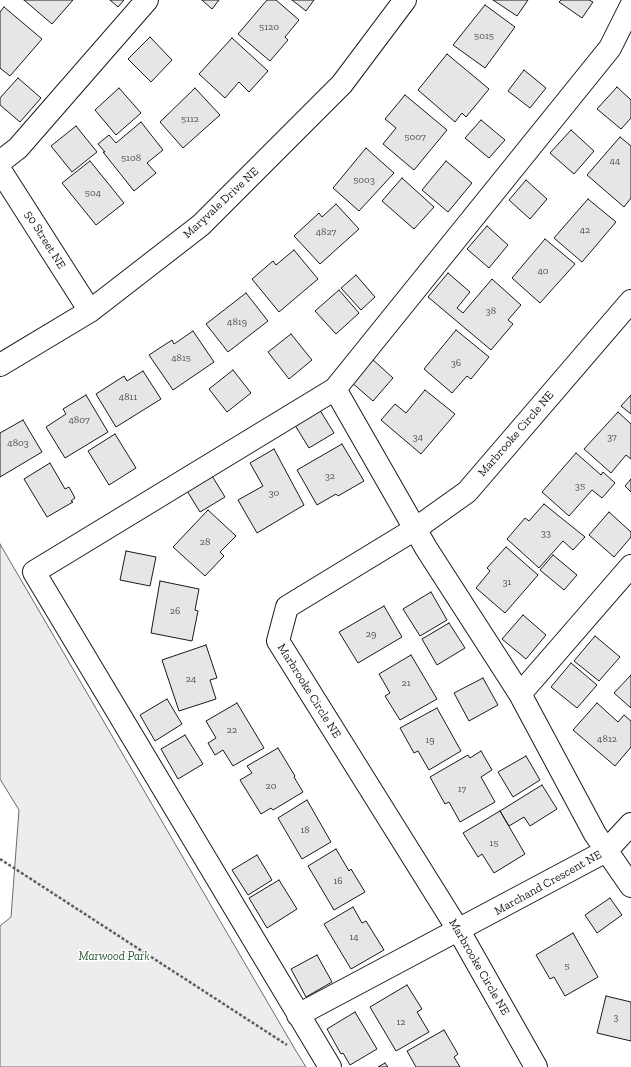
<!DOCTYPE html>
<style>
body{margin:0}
canvas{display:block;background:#fff}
</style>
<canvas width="631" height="1067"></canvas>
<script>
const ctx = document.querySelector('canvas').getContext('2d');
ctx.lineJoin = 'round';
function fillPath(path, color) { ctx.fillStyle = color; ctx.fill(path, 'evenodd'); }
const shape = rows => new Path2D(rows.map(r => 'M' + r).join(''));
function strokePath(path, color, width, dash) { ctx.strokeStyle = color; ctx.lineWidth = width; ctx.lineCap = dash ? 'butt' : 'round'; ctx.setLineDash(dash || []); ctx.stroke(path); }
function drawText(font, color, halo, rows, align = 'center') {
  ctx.font = font + ' "Zilla Slab",serif'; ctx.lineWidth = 3; ctx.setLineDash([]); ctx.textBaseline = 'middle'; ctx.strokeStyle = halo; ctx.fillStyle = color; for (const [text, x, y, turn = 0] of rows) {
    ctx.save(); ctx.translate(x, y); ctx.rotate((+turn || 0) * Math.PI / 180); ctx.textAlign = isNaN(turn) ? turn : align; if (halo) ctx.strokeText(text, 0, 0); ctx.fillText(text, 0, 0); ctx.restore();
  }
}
const green = shape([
 [0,544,296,1051,306,1067,0,1067,0,926,11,917,19,810,0,779,0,544]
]);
const building = shape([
 [24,0,73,0,52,24,24,0],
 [110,0,124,0,118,7,110,0],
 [202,0,219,0,212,9,202,0],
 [267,0,276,0,299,20,285,37,288,40,270,61,238,34,267,0],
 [292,0,314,0,306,11,292,0],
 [493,0,528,0,517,16,493,0],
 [561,0,589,0,593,2,582,18,559,2,561,0],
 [485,5,515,27,485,68,453,45,485,5],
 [4,7,42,39,10,76,0,68,0,12,4,7],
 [150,37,172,60,151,82,128,59,150,37],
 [232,38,268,71,249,92,239,82,225,98,199,74,232,38],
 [447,54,489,89,466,117,462,113,455,122,418,90,447,54],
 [524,70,546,88,530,108,508,91,524,70],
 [18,78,41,98,20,122,0,105,0,98,18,78],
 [617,87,631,100,631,118,621,129,597,109,617,87],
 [119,88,141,113,116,135,95,110,119,88],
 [195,88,220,115,183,148,160,122,195,88],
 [405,95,447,130,414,170,383,144,396,128,385,119,405,95],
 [481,120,505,140,489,158,465,138,481,120],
 [141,122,163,150,147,163,156,173,134,191,103,152,105,152,98,144,109,135,116,143,141,122],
 [76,126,97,152,72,172,51,146,76,126],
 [571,130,594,151,574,174,550,153,571,130],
 [620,137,631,146,631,198,624,207,587,175,620,137],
 [366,148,394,173,359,211,333,188,366,148],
 [90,161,124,203,96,225,62,183,90,161],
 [446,161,472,183,448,212,422,190,446,161],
 [402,178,434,207,414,229,382,201,402,178],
 [526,180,547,199,530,219,509,200,526,180],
 [588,199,616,222,582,262,554,238,588,199],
 [336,204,359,229,320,264,294,236,319,213,322,217,336,204],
 [487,226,508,245,489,268,467,249,487,226],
 [545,239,575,264,540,303,512,278,545,239],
 [294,250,318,279,279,312,252,279,273,261,276,265,294,250],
 [448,273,470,292,457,308,463,313,492,279,521,305,508,320,513,324,491,350,428,297,448,273],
 [356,275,375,297,361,310,341,288,356,275],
 [339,290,359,313,336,334,315,311,339,290],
 [246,293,268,321,228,352,206,324,246,293],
 [456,330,489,357,471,379,467,376,452,393,424,369,456,330],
 [193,331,214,362,173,390,149,355,172,340,174,344,193,331],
 [291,334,312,360,289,379,268,352,291,334],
 [371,358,393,378,373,401,351,382,371,358],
 [233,370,251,393,227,412,209,389,233,370],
 [143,371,161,399,116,427,96,394,124,376,127,381,143,371],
 [425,390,455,414,421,454,381,420,395,404,406,413,425,390],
 [86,395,108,432,65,458,46,427,66,414,63,409,86,395],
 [631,395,631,414,621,406,631,395],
 [318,407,334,433,309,448,293,422,318,407],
 [618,412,631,424,631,459,626,455,611,473,584,449,618,412],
 [23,420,42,452,0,477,0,433,23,420],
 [115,434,136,468,109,485,88,451,115,434],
 [342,444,364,481,338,496,336,494,317,505,297,470,342,444],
 [274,449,304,505,257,533,238,500,263,486,250,463,274,449],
 [576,453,601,475,603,472,615,483,602,498,592,490,569,516,542,492,576,453],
 [50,463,65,489,69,487,75,498,71,501,73,502,47,517,24,479,50,463],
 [209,471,225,497,200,512,184,486,209,471],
 [631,479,631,492,625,486,631,479],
 [544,504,585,537,573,550,563,541,539,568,507,539,525,518,529,521,544,504],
 [208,510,236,536,220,552,224,556,205,576,173,547,208,510],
 [609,512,631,532,631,537,614,557,589,535,609,512],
 [506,547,538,575,505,613,476,588,490,571,487,568,506,547],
 [126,551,156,557,150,586,120,580,126,551],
 [553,555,577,575,564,590,540,570,553,555],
 [160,581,199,589,195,610,198,611,192,641,151,633,160,581],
 [431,592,447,620,420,636,403,609,431,592],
 [384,606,402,637,358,663,339,632,384,606],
 [523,615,546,635,526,659,502,639,523,615],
 [449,623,465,648,437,665,422,639,449,623],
 [595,636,620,657,599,681,574,661,595,636],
 [206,645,217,678,210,680,216,699,179,711,162,660,206,645],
 [411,655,437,699,400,720,385,696,390,693,379,674,411,655],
 [571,663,597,685,577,708,551,687,571,663],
 [631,675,631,708,614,693,631,675],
 [483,678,498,705,469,721,454,693,483,678],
 [167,699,182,724,155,741,140,715,167,699],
 [237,703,264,748,233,766,223,750,215,755,208,743,216,738,206,721,237,703],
 [597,703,618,722,624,715,631,721,631,747,615,766,573,730,597,703],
 [437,708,461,751,429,770,418,751,414,753,400,728,437,708],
 [185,735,203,764,178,779,161,749,185,735],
 [278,748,295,776,294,777,303,792,273,810,271,808,261,814,240,780,252,773,247,766,278,748],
 [481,751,492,770,481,777,495,802,460,822,449,802,445,804,430,777,468,755,470,758,481,751],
 [526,756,540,780,513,797,498,772,526,756],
 [542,785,557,809,530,826,524,817,509,826,500,811,542,785],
 [307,800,331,842,302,859,278,818,307,800],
 [500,811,525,854,494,873,482,854,478,857,463,833,500,811],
 [336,849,349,871,351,869,365,892,334,910,308,866,336,849],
 [257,855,272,880,248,895,232,870,257,855],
 [279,880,297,909,267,928,249,898,279,880],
 [610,898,622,915,597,933,585,915,610,898],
 [353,907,362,923,366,921,384,950,351,969,324,924,353,907],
 [573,933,598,977,565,996,554,977,550,979,536,955,573,933],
 [317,955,332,982,306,997,291,969,317,955],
 [407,985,422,1009,417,1012,429,1032,396,1051,370,1007,407,985],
 [606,996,631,1002,631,1041,597,1033,606,996],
 [355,1012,377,1049,350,1065,343,1053,341,1054,327,1029,355,1012],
 [444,1030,458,1054,454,1057,460,1067,416,1067,407,1051,444,1030],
 [385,1063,388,1067,378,1067,385,1063]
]);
const path = shape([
 [0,859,287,1045]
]);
const minor = shape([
 [0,162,18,148,147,0],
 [0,170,90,311],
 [0,365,90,311,201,225,342,84,405,0],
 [335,389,426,548,520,694,595,834,631,886],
 [520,694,631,566],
 [298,1015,606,851,631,824],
 [330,1067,34,572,335,389,610,48,631,6],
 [536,1067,459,931,278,641,287,607,415,529,467,492,631,301]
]);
const numberNames = [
 ["5120",269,27],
 ["5015",484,36],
 ["5112",190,119],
 ["5007",415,137],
 ["5108",131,158],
 ["44",615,161],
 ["5003",364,180],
 ["504",93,193],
 ["42",585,230],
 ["4827",326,232],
 ["40",543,271],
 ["38",491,311],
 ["4819",237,322],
 ["4815",181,358],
 ["36",456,363],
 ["4811",128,397],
 ["4807",79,420],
 ["34",418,437],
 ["37",612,437],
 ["4803",18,443],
 ["32",330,476],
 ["35",580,486],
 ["30",274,493],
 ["33",546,533],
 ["28",205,542],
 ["31",507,582],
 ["26",175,611],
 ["29",371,634],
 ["24",191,679],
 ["21",406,683],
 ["22",232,730],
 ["4812",607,739],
 ["19",430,740],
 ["20",271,786],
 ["17",462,789],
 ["18",305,830],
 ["15",494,843],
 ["16",338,881],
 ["14",354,937],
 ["5",567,966],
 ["3",616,1017],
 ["12",401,1022]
];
const streetNames = [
 ["Maryvale Drive NE",221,203,-43],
 ["50 Street NE",45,240,58],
 ["Marbrooke Circle NE",516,434,-49],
 ["Marbrooke Circle NE",309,691,58],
 ["Marchand Crescent NE",548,883,-29],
 ["Marbrooke Circle NE",479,967,60]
];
const parkNames = [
 ["Marwood Park",114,957]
];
fillPath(green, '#ededed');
strokePath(green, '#6a6a6a', 1);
fillPath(building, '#e6e6e6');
strokePath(building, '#1a1a1a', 1);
strokePath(minor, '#1a1a1a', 24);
strokePath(path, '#5f5f5f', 2.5, [3, 2]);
strokePath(minor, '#fff', 22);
drawText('10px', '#4d4d4d', null, numberNames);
drawText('12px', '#1a1a1a', '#fff', streetNames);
drawText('italic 12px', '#2b5a34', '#fff', parkNames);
</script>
